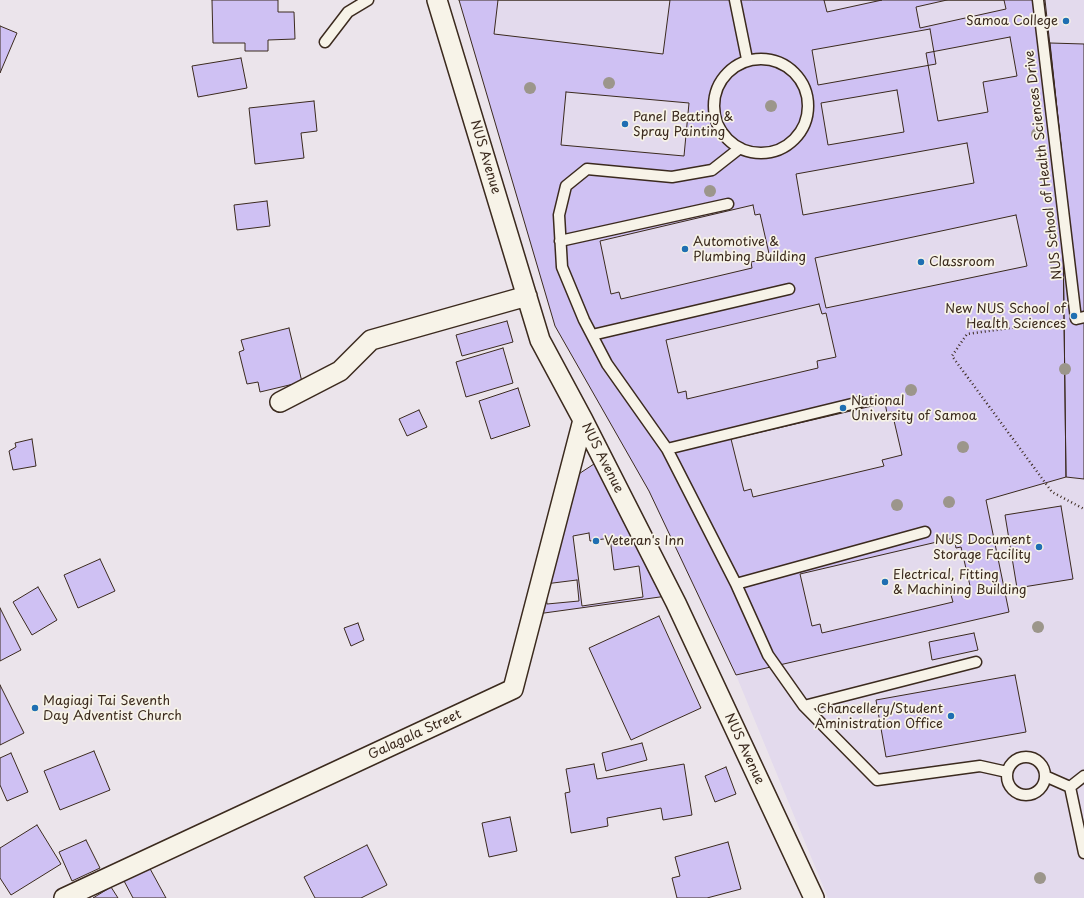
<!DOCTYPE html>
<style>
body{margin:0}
canvas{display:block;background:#ebe4eb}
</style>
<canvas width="1084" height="898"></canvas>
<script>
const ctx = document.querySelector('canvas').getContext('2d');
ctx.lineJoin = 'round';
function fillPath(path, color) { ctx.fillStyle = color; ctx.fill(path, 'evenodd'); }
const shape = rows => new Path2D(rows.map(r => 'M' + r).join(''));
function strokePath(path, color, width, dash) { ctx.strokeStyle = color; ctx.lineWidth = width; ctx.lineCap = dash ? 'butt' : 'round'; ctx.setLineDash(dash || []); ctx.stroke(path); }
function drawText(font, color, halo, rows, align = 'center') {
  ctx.font = font + ' "Playpen Sans",sans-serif'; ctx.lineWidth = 3.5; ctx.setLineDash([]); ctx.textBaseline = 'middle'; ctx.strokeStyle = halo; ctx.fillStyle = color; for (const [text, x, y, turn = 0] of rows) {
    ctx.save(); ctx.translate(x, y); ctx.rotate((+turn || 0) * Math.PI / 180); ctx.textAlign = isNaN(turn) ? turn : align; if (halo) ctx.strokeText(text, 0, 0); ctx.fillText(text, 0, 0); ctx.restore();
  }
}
const built = shape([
 [459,0,1084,0,1084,898,828,898,736,675,649,491,555,326]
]);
const building = shape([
 [212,0,278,0,278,12,294,12,295,39,268,40,268,51,245,51,245,43,213,43,212,0],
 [459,0,1045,0,1062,155,1066,477,986,500,1009,612,736,675,649,491,555,326,459,0],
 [498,0,670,0,663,54,494,34,498,0],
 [824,0,882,0,827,12,824,0],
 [947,0,1004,0,1006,9,920,28,916,7,947,0],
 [0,26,17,33,0,73,0,26],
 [930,29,936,64,818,85,812,50,930,29],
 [1010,37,1017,76,983,82,988,112,938,121,926,53,1010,37],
 [1050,43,1084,44,1084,479,1066,477,1062,155,1050,43],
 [241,58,247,88,198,97,192,66,241,58],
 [897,90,904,132,828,145,821,103,897,90],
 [566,92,689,103,684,156,561,145,566,92],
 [314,101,317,131,301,133,304,158,255,164,249,108,314,101],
 [967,143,974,183,803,215,796,174,967,143],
 [267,201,270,226,237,230,234,205,267,201],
 [753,205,755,215,760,214,770,258,751,262,752,268,621,299,619,292,611,294,600,241,753,205],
 [1016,215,1027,266,826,308,815,258,1016,215],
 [819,304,822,314,826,313,836,357,817,361,818,368,687,399,686,391,678,393,666,340,819,304],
 [507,321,513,342,462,356,456,335,507,321],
 [289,328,302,382,260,392,258,382,247,384,239,352,244,350,241,340,289,328],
 [503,348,513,383,466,397,456,362,503,348],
 [518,388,530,426,491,439,479,401,518,388],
 [885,403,887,413,892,412,902,455,882,460,884,466,753,497,751,489,744,491,731,439,885,403],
 [419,410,427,427,407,436,399,419,419,410],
 [32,439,36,466,13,470,9,451,16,447,15,443,32,439],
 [594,464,607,485,667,596,537,614,571,479,594,464],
 [1061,506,1073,579,1017,588,1005,515,1061,506],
 [589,533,590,541,610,538,614,570,639,566,643,597,582,606,573,536,589,533],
 [954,538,956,548,961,547,971,590,951,595,953,602,822,633,820,624,812,626,800,574,954,538],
 [100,559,115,591,78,608,64,575,100,559],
 [577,580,579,601,547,604,545,584,577,580],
 [38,587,57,620,32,635,13,602,38,587],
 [0,608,21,650,0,661,0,608],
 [659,616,701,708,631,740,589,648,659,616],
 [358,623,364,640,351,646,344,628,358,623],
 [974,633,978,650,932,660,929,642,974,633],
 [1015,675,1026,732,886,757,876,700,1015,675],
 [0,685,24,733,0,745,0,685],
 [642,743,647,760,606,771,602,753,642,743],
 [94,751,110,790,60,810,44,771,94,751],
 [11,753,28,792,7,801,0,785,0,758,11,753],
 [594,764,597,779,684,764,692,815,663,820,661,808,607,818,608,826,571,833,565,793,570,792,566,769,594,764],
 [726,767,736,794,715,802,705,776,726,767],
 [510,817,517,851,489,857,482,823,510,817],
 [37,825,61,864,11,895,0,878,0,848,37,825],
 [86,840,100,868,72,881,59,852,86,840],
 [728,842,741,889,707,898,677,898,672,878,680,876,675,857,728,842],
 [367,845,387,885,361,898,315,898,304,877,367,845],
 [148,865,166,898,133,898,123,879,148,865],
 [111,887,118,898,93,898,111,887]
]);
const path = shape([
 [1061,321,967,334,952,356,1052,492,1084,509]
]);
const lane = shape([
 [735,0,747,59],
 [1038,0,1076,319,1084,317],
 [325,42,348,12,368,0],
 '714 106a47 47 0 1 1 94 0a47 47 0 1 1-94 0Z',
 [740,148,712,170,672,177,587,169,566,186,559,215,562,267,584,320,607,364,667,449,736,584,768,655,804,706,877,780,980,766,1007,772],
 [560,241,728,204],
 [592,335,789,289],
 [667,449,860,402],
 [736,584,925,532],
 [804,706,976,662],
 '1007 776a19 19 0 1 1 38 0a19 19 0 1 1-38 0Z',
 [1045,776,1070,787,1084,853],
 [1070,787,1084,776]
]);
const street = shape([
 [437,0,540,340,583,420,676,603,814,898],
 [280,402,340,371,371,340,527,296],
 [64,898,513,689,583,420]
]);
const trees = [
 [609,83],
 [530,88],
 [771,106],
 [1037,134],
 [710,191],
 [1065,369],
 [911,390],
 [963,447],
 [949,502],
 [897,505],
 [1038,627],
 [1040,878]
];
const markers = [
 [1066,21,4,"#1f6fb2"],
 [625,124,4,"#1f6fb2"],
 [685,249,4,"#1f6fb2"],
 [921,262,4,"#1f6fb2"],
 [1074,316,4,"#1f6fb2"],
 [843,408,4,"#1f6fb2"],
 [596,541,4,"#1f6fb2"],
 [1039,547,4,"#1f6fb2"],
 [885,582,4,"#1f6fb2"],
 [35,708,4,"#1f6fb2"],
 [951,716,4,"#1f6fb2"]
];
const poiNames = [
 ["Samoa College",1058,21,"right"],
 ["Panel Beating &",633,117],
 ["Spray Painting",633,132],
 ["Automotive &",693,242],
 ["Plumbing Building",693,257],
 ["Classroom",929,262],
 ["New NUS School of",1066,309,"right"],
 ["Health Sciences",1066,324,"right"],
 ["National",851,401],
 ["University of Samoa",851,416],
 ["NUS Document",1031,540,"right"],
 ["Storage Facility",1031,555,"right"],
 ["Veteran's Inn",604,541],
 ["Electrical, Fitting",893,575],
 ["& Machining Building",893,590],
 ["Magiagi Tai Seventh",43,701],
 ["Day Adventist Church",43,716],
 ["Chancellery/Student",943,709,"right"],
 ["Aministration Office",943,724,"right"]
];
const streetNames = [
 ["NUS Avenue",485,157,73],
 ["NUS School of Health Sciences Drive",1044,165,-97],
 ["NUS Avenue",602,458,63],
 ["Galagala Street",415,735,-25],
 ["NUS Avenue",744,749,65]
];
fillPath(built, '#e3daed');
fillPath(building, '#cfc1f3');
strokePath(building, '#3b2a1e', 1);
strokePath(lane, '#3b2a1e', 13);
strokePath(street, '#3b2a1e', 22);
strokePath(path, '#3b2a1e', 2.5, [1, 3]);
strokePath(lane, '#f7f3e8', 10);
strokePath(street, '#f7f3e8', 19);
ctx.fillStyle = '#9c968b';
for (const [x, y] of trees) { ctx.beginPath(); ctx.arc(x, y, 6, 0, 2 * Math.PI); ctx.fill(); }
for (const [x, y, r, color] of markers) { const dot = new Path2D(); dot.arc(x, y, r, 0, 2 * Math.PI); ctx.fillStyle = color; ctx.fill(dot); strokePath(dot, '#f7f3e8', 1.5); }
drawText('13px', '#3b2a1e', '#f7f3e8', poiNames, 'left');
drawText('13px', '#3b2a1e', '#f7f3e8', streetNames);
</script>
